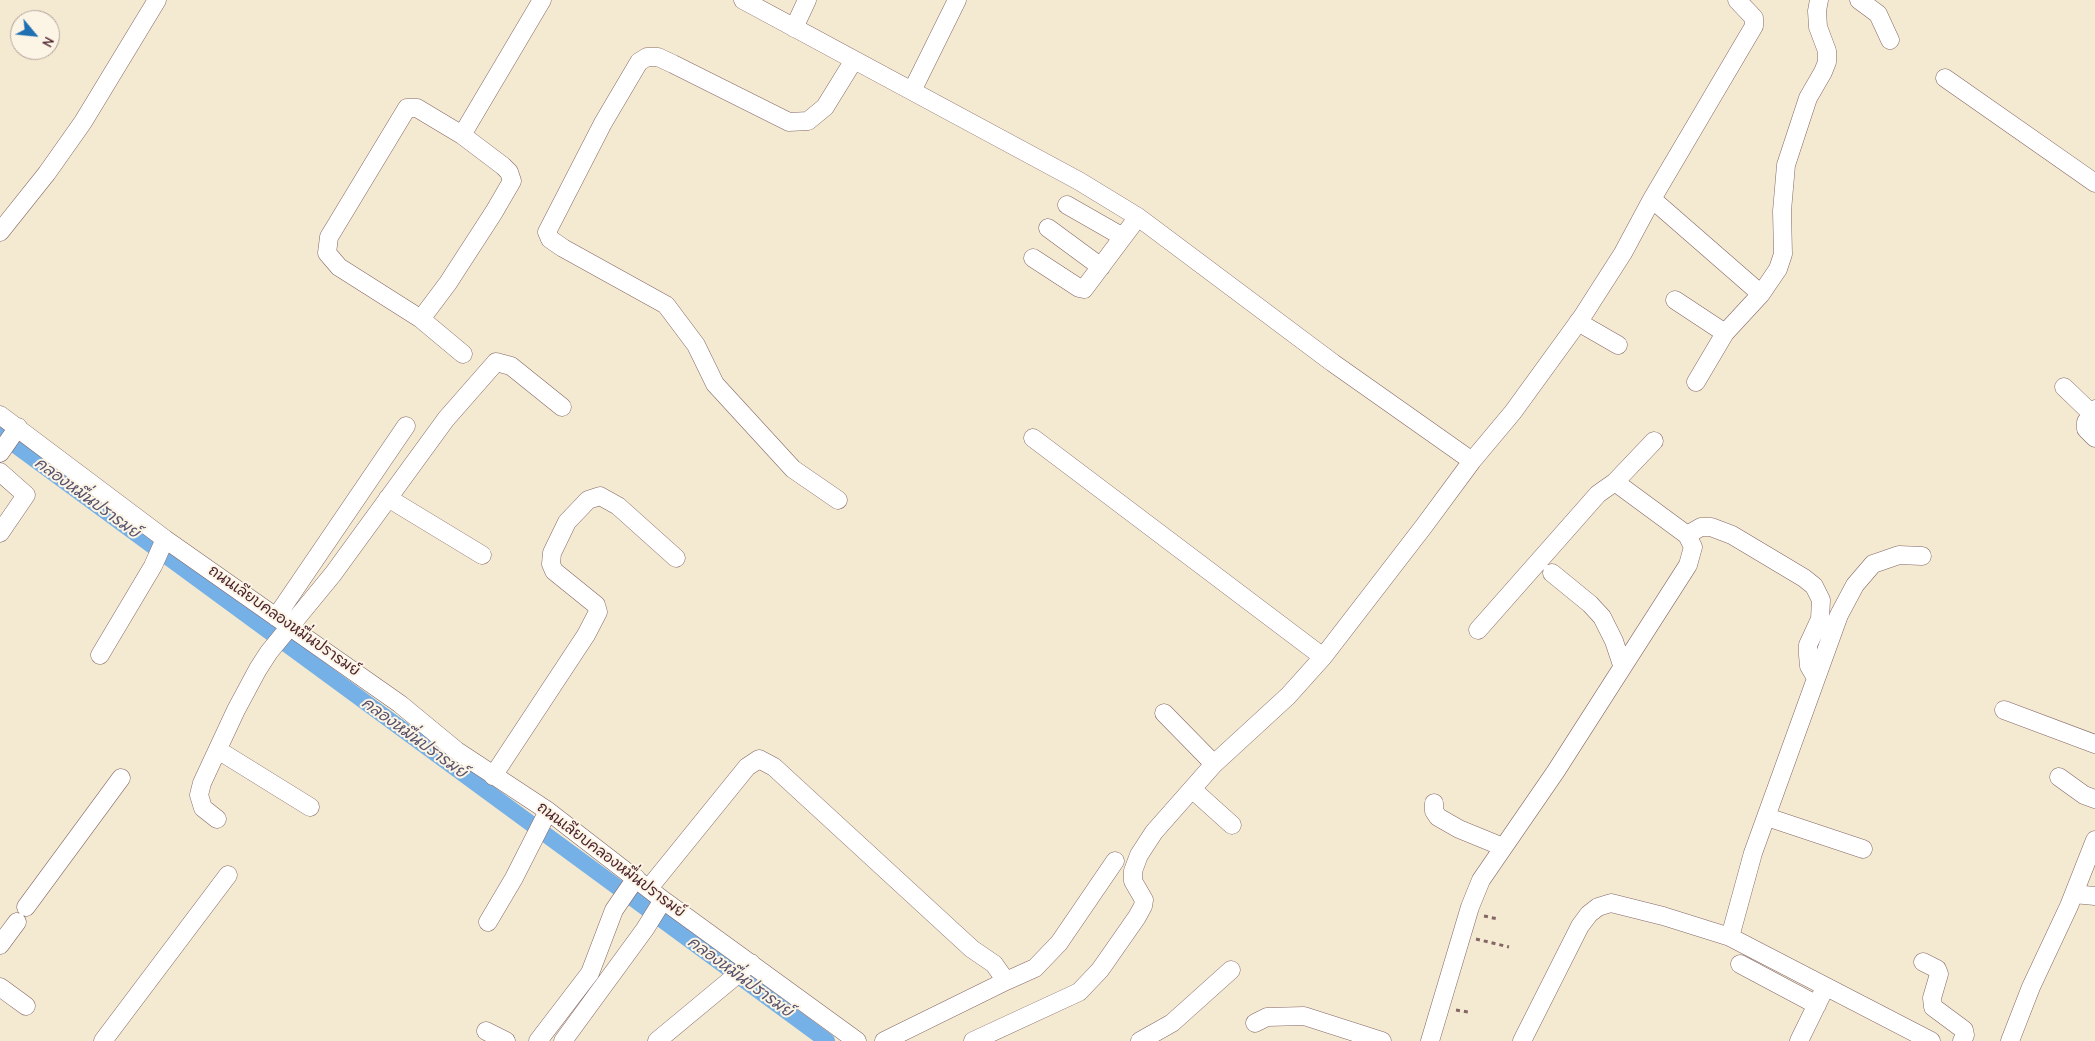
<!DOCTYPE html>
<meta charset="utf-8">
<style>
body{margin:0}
#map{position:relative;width:2095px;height:1041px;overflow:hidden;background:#f3ead1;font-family:"Comic Neue",sans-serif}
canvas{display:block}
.north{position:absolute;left:10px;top:10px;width:50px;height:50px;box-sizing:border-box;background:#fcf5e5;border:1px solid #b59f9b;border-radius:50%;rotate:118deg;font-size:14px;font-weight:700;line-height:20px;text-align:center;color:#4a1f2b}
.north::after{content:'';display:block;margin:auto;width:18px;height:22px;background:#1f6fb2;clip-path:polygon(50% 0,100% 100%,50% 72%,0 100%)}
</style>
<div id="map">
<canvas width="2095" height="1041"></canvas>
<div class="north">N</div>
</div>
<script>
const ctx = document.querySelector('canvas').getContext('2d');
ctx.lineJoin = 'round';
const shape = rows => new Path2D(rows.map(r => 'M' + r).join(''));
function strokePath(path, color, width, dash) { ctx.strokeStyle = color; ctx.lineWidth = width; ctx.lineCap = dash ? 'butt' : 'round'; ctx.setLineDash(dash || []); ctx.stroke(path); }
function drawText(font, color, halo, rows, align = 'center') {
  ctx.font = font + ' "Comic Neue","Playpen Sans Thai",sans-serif'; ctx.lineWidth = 4; ctx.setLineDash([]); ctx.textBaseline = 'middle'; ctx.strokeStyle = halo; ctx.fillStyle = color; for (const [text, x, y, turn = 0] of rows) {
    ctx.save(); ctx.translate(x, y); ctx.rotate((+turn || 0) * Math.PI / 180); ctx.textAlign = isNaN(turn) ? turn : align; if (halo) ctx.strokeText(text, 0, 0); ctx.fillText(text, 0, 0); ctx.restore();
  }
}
const canal = shape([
 [0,434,827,1041]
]);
const path = shape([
 [1484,916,1498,919],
 [1476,939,1509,947],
 [1456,1010,1468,1012]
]);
const minor = shape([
 [743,0,1079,181,1138,217,1333,363,1472,461],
 [1859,0,1878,14,1890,40],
 [794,28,807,0],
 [1945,78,2095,183],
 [912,91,957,0],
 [1652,199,1761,294],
 [1067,205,1123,237],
 [1048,228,1101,267],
 [0,232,47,173,83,122,157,0],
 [1033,258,1079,288,1084,289,1138,217],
 [1675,300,1725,333],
 [421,319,448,283,494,212,512,181,509,172,503,166,462,135],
 [1578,322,1618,345],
 [463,354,421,319,339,267,327,253,329,237,407,108,417,108,462,135,542,0],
 [1696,382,1725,333,1761,294,1778,269,1783,254,1782,211,1786,165,1808,98,1823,72,1827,62,1827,51,1818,27,1817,11,1819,0],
 [2064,387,2091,413],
 [2095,409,2086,422,2086,429,2095,438],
 [0,415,165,539,400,704,457,751,548,811,663,900,857,1041],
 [1033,438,1323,657],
 [0,453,18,427],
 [0,472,26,495,0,533],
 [388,498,482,555],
 [838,500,793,469,715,384,696,345,666,305,563,248,550,239,547,232,603,123,639,62,647,57,658,57,673,64,789,122,808,121,825,107,854,60],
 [1687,535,1701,527,1711,527,1732,535,1804,578,1814,586,1821,600,1820,619,1808,645,1808,655,1809,666,1816,678],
 [1552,573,1590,604,1602,617,1614,641,1622,665],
 [276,617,406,426],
 [1478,630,1598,494,1615,482,1654,441],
 [100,655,153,566,165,539],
 [2004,710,2095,744],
 [1164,713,1214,764],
 [218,750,310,807],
 [493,776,586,635,598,612,596,605,554,571,551,564,552,553,567,522,588,500,600,496,618,506,676,558],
 [2059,777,2084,795,2095,799],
 [1192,789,1232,825],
 [1434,803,1434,811,1438,817,1459,829,1503,847],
 [1767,817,1863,849],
 [217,819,203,808,199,795,202,783,236,710,258,669,269,652,333,574,446,419,496,362,511,366,562,407],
 [649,888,747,767,759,759,774,767,972,949,994,964,1006,981,884,1041],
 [2074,894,2095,896],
 [26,907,121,778],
 [488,922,514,878,548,811],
 [1730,937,1753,853,1839,615,1855,585,1873,564,1899,555,1922,556],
 [0,945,17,922],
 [1923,962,1937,969,1939,974,1932,998,1933,1007,1964,1030,1965,1035,1962,1041],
 [1740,964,1817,1005],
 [1006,981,1035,968,1059,943,1115,861],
 [0,987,26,1006],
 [1255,1023,1267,1017,1304,1016,1382,1041],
 [486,1031,506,1041],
 [103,1041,228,875],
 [538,1041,590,973,614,910,636,878],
 [563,1041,645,929,663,900],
 [657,1041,751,963],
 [973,1041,1079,992,1100,970,1137,917,1143,906,1144,900,1133,881,1133,871,1139,855,1154,832,1214,764,1288,696,1323,657,1424,526,1472,461,1513,412,1582,317,1623,253,1652,199,1754,26,1754,18,1737,0],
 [1140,1041,1172,1023,1231,970],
 [1430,1041,1470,907,1481,880,1556,771,1688,565,1693,547,1687,535,1615,482],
 [1522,1041,1580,926,1589,914,1598,907,1611,903,1663,916,1730,937,1931,1041],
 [1799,1041,1822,994],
 [2010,1041,2031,987,2069,906,2095,840]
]);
const streetNames = [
 ["ถนนเลียบคลองหมื่นปรารมย์",284,621,35],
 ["ถนนเลียบคลองหมื่นปรารมย์",611,860,37]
];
const waterNames = [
 ["คลองหมื่นปรารมย์",87,498,36],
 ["คลองหมื่นปรารมย์",414,738,36],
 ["คลองหมื่นปรารมย์",740,977,36]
];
strokePath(canal, '#75b1e7', 16);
strokePath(minor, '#856665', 19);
strokePath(path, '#856665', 3, [4, 4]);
strokePath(minor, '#fff', 18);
drawText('15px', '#4a1f2b', '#fcf5e5', streetNames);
drawText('italic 16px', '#59526d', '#fcf5e5', waterNames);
</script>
